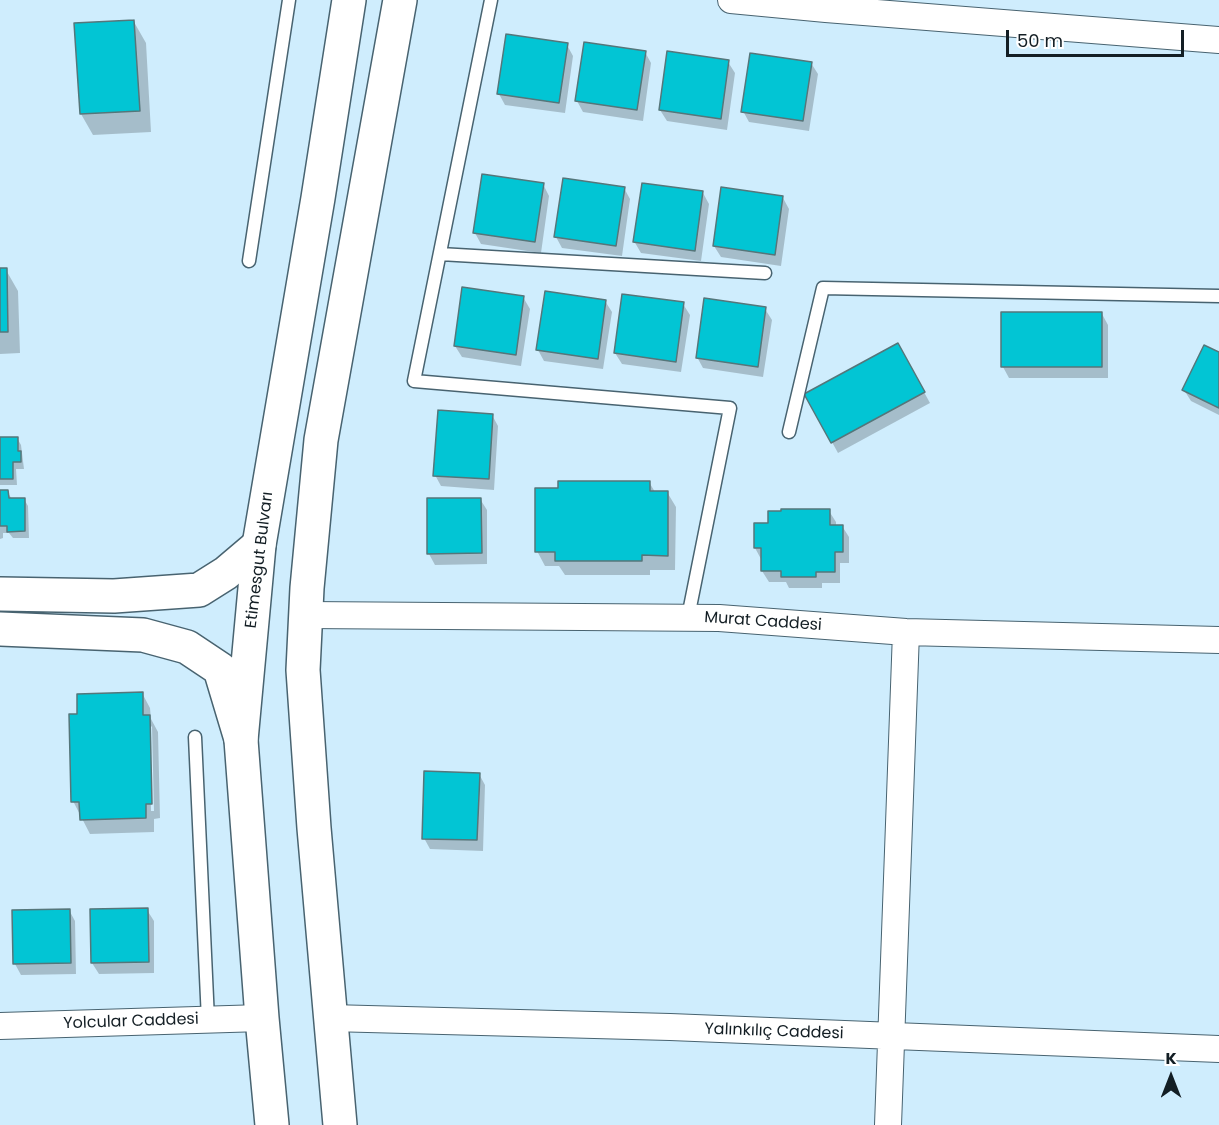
<!DOCTYPE html>
<meta charset="utf-8">
<style>
body{margin:0}
#map{position:relative;width:1219px;height:1125px;overflow:hidden;background:#cfedfd;font-family:Poppins,sans-serif}
canvas{display:block}
.north{position:absolute;left:1141px;top:1047px;width:60px;height:60px;-webkit-text-stroke:4px #fff;paint-order:stroke;rotate:0deg;font-size:16px;font-weight:700;line-height:24px;text-align:center;color:#131e24}
.north::after{content:'';display:block;margin:auto;width:21px;height:27px;background:#131e24;clip-path:polygon(50% 0,100% 100%,50% 72%,0 100%)}
.scale{position:absolute;left:1006px;top:30px;width:178px;height:27px;box-sizing:border-box;border:3px solid #131e24;border-top:0;padding-left:8px;font-size:18px;line-height:21px;white-space:nowrap;color:#131e24;-webkit-text-stroke:4px #fff;paint-order:stroke}
</style>
<div id="map">
<canvas width="1219" height="1125"></canvas>
<div class="north">K</div>
<div class="scale">50 m</div>
</div>
<script>
const ctx = document.querySelector('canvas').getContext('2d');
ctx.lineJoin = 'round';
function fillPath(path, color) { ctx.fillStyle = color; ctx.fill(path, 'evenodd'); }
const shape = rows => new Path2D(rows.map(r => 'M' + r).join(''));
function strokePath(path, color, width, dash) { ctx.strokeStyle = color; ctx.lineWidth = width; ctx.lineCap = dash ? 'butt' : 'round'; ctx.setLineDash(dash || []); ctx.stroke(path); }
function drawText(font, color, halo, rows, align = 'center') {
  ctx.font = font + ' Poppins,sans-serif'; ctx.lineWidth = 4.5; ctx.setLineDash([]); ctx.textBaseline = 'middle'; ctx.strokeStyle = halo; ctx.fillStyle = color; for (const [text, x, y, turn = 0] of rows) {
    ctx.save(); ctx.translate(x, y); ctx.rotate((+turn || 0) * Math.PI / 180); ctx.textAlign = isNaN(turn) ? turn : align; if (halo) ctx.strokeText(text, 0, 0); ctx.fillText(text, 0, 0); ctx.restore();
  }
}
const shadow = shape([
 [134,22,146,43,151,132,93,135,81,114,76,25],
 [567,45,573,56,565,113,505,105,499,94],
 [645,52,651,63,643,121,583,112,577,101],
 [728,62,735,73,727,130,667,121,660,110],
 [811,63,818,74,809,131,749,122,743,111],
 [543,184,549,196,541,253,481,244,475,233],
 [624,188,630,199,622,256,562,248,556,237],
 [703,193,709,204,701,261,641,253,634,241],
 [783,198,789,209,781,266,721,257,714,246],
 [0,270,6,270,18,291,20,353,0,354],
 [523,297,530,309,521,366,462,357,455,346],
 [605,301,612,312,603,369,544,361,538,350],
 [683,304,690,315,681,372,622,364,615,353],
 [765,309,772,320,763,377,703,368,697,357],
 [1003,314,1102,314,1108,325,1108,378,1009,378,1003,367],
 [898,345,930,403,838,453,806,395],
 [1219,354,1219,415,1191,401,1184,390],
 [492,415,498,426,494,490,441,486,435,475],
 [0,438,17,438,21,445,24,469,16,469,17,485,0,485],
 [649,482,655,492,667,492,676,507,675,570,650,570,650,575,565,575,559,566,545,566,537,551,560,490],
 [0,492,7,492,12,499,24,499,28,506,29,538,13,538,9,533,3,533,3,538,0,539],
 [480,499,487,510,487,564,435,565,429,554],
 [829,511,836,522,836,526,842,526,849,537,849,563,840,563,840,583,822,583,822,588,789,588,786,582,769,582,762,571,761,559,755,548,769,524],
 [142,693,150,708,151,719,158,732,160,818,154,819,154,832,90,834,73,801,79,716],
 [149,724,152,727,154,811,151,811],
 [479,774,485,785,483,851,430,849,424,838],
 [69,910,75,921,76,974,21,975,15,964],
 [147,910,154,921,154,973,99,974,92,963]
]);
const building = shape([
 [134,20,140,111,80,114,74,23,134,20],
 [506,34,568,43,559,103,497,94,506,34],
 [584,42,646,51,637,110,575,101,584,42],
 [667,51,729,60,721,119,659,110,667,51],
 [750,53,812,62,803,121,741,112,750,53],
 [482,174,544,183,535,242,473,233,482,174],
 [563,178,625,187,616,246,554,237,563,178],
 [642,183,703,191,695,251,633,242,642,183],
 [721,187,783,196,775,255,713,246,721,187],
 [0,268,7,268,8,332,0,332,0,268],
 [462,287,524,296,516,355,454,346,462,287],
 [545,291,606,300,598,359,536,350,545,291],
 [622,294,684,302,676,362,614,353,622,294],
 [704,298,766,307,758,367,696,358,704,298],
 [1001,312,1102,312,1102,367,1001,367,1001,312],
 [898,343,925,392,831,443,804,394,898,343],
 [1204,345,1219,352,1219,408,1182,390,1204,345],
 [438,410,493,414,489,479,433,476,438,410],
 [0,437,18,437,18,451,21,451,21,462,13,462,13,479,0,479,0,437],
 [558,481,650,481,650,491,668,491,668,556,642,555,642,561,555,561,555,552,535,552,535,488,558,488,558,481],
 [0,490,8,490,9,498,25,498,25,531,7,532,7,526,0,526,0,490],
 [427,498,481,498,482,553,427,554,427,498],
 [781,509,830,509,830,525,843,525,843,552,835,552,835,572,816,572,816,577,781,577,781,571,761,571,761,548,754,548,754,523,768,523,768,511,781,511,781,509],
 [143,692,143,715,150,715,152,804,146,804,146,818,80,820,79,802,71,802,69,714,77,714,77,694,143,692],
 [424,771,480,773,477,840,422,839,424,771],
 [148,908,149,962,91,963,90,909,148,908],
 [70,909,71,963,13,964,12,910,70,909]
]);
const lane = shape([
 [491,0,414,381,730,408,688,617],
 [440,254,765,273],
 [249,261,289,0],
 [789,432,823,288,1219,296],
 [195,737,208,1020]
]);
const street = shape([
 [731,0,826,9,1219,40],
 [306,615,719,618,906,632,1219,640],
 [330,1018,670,1027,1219,1049],
 [0,1026,262,1018],
 [888,1125,906,632]
]);
const secondary = shape([
 [0,594,114,596,199,590,226,573,259,545],
 [0,629,143,635,187,647,220,669,241,739]
]);
const primary = shape([
 [272,1125,262,1018,241,740,259,545,318,198,349,0],
 [340,1125,314,828,303,670,307,588,321,440,400,0]
]);
const streetNames = [
 ["Etimesgut Bulvarı",260,560,-83],
 ["Murat Caddesi",763,622,4],
 ["Yolcular Caddesi",131,1022,-2],
 ["Yalınkılıç Caddesi",774,1032,2]
];
fillPath(shadow, '#0003');
fillPath(building, '#02c5d4');
strokePath(building, '#55767a', 1.5);
strokePath(lane, '#486370', 15);
strokePath(street, '#486370', 28);
strokePath(secondary, '#486370', 36);
strokePath(primary, '#486370', 36);
strokePath(lane, '#fff', 12);
strokePath(street, '#fff', 26);
strokePath(secondary, '#fff', 33);
strokePath(primary, '#fff', 33);
drawText('16px', '#131e24', '#fff', streetNames);
</script>
